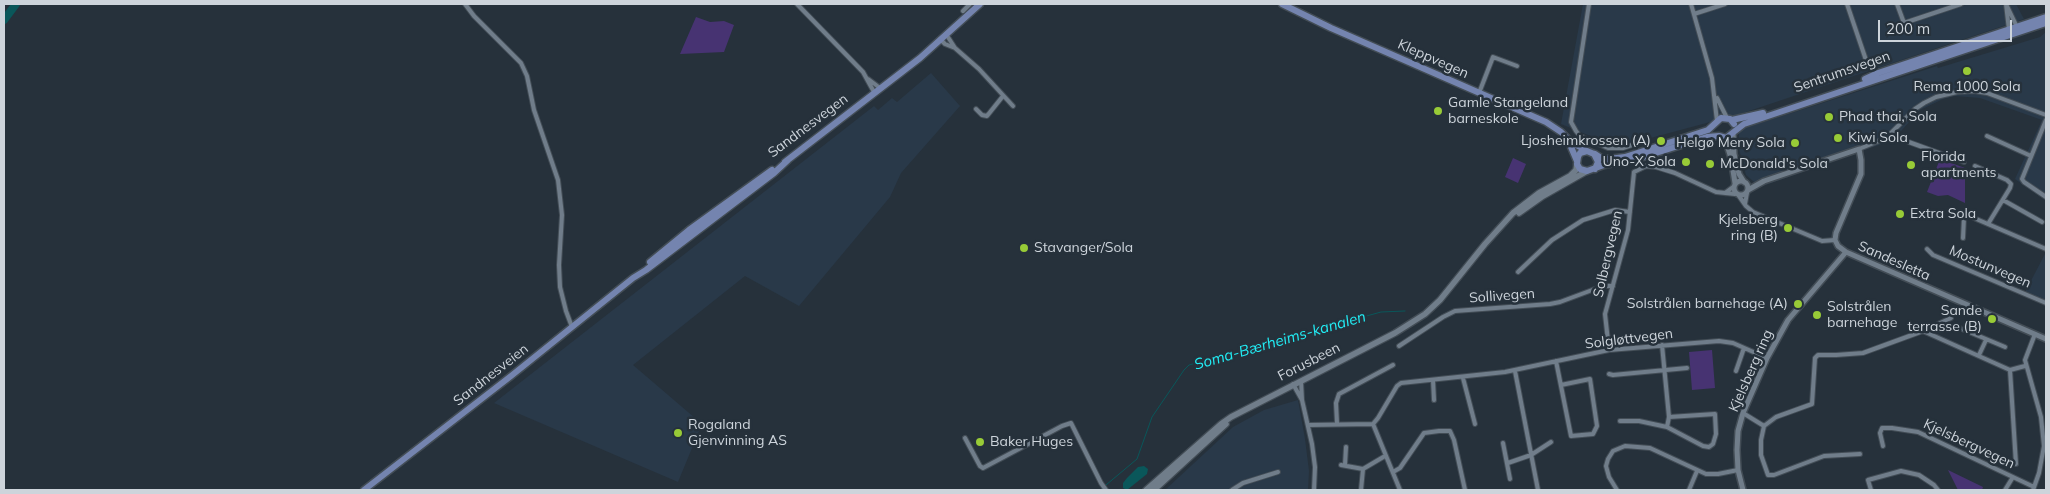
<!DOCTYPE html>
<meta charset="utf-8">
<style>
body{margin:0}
#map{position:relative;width:2050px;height:494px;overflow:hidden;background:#26313b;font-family:Mulish,sans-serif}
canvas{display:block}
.frame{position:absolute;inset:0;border:5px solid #cdd4db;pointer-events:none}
.scale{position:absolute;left:1878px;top:20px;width:134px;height:22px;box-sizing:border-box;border:2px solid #cdd4db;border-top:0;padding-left:6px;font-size:15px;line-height:18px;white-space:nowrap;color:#cdd4db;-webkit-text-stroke:4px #26313b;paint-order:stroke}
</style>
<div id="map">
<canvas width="2050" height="494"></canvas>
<div class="frame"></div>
<div class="scale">200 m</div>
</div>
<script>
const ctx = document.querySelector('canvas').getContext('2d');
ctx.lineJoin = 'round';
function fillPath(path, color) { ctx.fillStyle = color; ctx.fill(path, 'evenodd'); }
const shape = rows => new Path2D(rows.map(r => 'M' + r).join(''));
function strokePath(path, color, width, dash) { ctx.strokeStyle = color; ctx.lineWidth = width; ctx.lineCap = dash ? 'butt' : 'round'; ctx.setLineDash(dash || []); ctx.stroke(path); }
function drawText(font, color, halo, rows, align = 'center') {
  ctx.font = font + ' Mulish,sans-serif'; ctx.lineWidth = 5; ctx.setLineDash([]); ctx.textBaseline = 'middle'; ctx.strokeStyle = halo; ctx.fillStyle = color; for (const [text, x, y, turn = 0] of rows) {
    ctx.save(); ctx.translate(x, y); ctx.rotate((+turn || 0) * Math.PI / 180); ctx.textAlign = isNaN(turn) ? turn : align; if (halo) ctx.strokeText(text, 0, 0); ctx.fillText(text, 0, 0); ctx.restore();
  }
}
const built = shape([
 [1583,4,2016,4,2024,19,1740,114,1617,147,1561,124],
 [2046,32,2046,201,2015,179,2042,120,1980,98,1955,96,1943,99,1920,110,1893,140,1760,187,1746,175,1739,149,1739,130,1937,66,1938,68,2040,37],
 [931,73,960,106,901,173,890,197,799,306,745,276,633,365,702,424,678,482,494,403,874,106,878,110,892,98,897,102],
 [2046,252,2046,305,2023,296],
 [1298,400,1305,439,1309,471,1308,490,1165,490,1233,427,1264,410]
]);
const green = shape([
 [696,17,710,22,724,21,734,25,724,52,680,54],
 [1513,158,1526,164,1518,183,1505,177],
 [1940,159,1965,168,1965,203,1948,195,1938,196,1927,192],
 [1712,350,1715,388,1692,390,1689,352],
 [1948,470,1983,487,1982,490,1958,490]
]);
const water = shape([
 [1144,466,1148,469,1147,474,1127,490,1123,488,1123,483,1127,478,1138,467]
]);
const stream = shape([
 [1100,490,1137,459,1152,417,1184,370,1189,365,1381,312,1405,311]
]);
const river = shape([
 [4,20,16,4]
]);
const minor = shape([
 [465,4,474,16,521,63,527,76,534,110,558,180,562,215,559,265,560,287,566,311,572,327],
 [797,4,863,72,874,92],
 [1589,4,1571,122,1576,131,1580,136,1608,148,1623,148,1638,143],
 [1691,4,1712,78,1717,121],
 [1847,4,1867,63],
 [1897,4,1904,23,1961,4],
 [2006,4,2017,27,2015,33,2009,30,2006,4],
 [963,11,970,4],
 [1694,14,1725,4],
 [946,34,955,48],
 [940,39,945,44,955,48,979,69,1013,106],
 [868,79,880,88],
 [1479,93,1493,57,1517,66],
 [1717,98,1727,118],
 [976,109,982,115,987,116,1003,96],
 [2046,120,2022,179,2024,182,2046,197],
 [1892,133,1906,141,1964,162],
 [1987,136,2031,156],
 [1859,149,1886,138,1915,109,1924,103,1936,97,1957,92,1974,91,1987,93,2046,115],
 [1975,166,2007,180,2011,184,2010,188,1988,224],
 [1725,193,1733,187],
 [1739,196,1746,206,1753,212,1822,241,1835,240],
 [2003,200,2042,222],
 [1745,204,1747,193],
 [1963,238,1964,217,1967,215,2046,249],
 [1927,249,1933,255,2046,303],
 [1518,272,1552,240,1583,220,1615,210,1630,212],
 [1955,326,2005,347],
 [1923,331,1951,318],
 [1662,345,1669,417,1667,427],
 [1399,346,1443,317,1455,311,1550,304,1560,302,1603,286,1613,286],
 [1609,350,1605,314,1628,230,1634,172,1646,166,1656,167,1675,173,1716,192,1735,194],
 [1979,355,1986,340],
 [1556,361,1571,436,1593,434,1597,426,1590,379,1561,385],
 [2010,370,2016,464],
 [1515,371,1538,490],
 [1736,371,1744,348],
 [1609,374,1613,375,1687,368],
 [1463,378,1475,424],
 [1433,380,1434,400],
 [1301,381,1302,400],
 [1293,384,1302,400,1312,444,1315,467,1314,490],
 [1743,413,1764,426],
 [1620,421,1639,421,1667,427,1703,446,1709,447,1713,444,1716,434,1715,414,1669,417],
 [1337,423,1336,403,1339,394,1393,365],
 [1373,424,1400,490],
 [1308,425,1373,424,1378,418,1397,386,1401,383,1505,372,1609,350,1719,341,1733,343,1767,358],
 [965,438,980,466,983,468,1062,426,1071,423,1101,483,1106,490],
 [1503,443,1510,479],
 [1883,446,1880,433,1882,428,1892,428,1918,432,2034,487],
 [1860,454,1824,456,1774,475,1768,475,1761,455,1761,440,1764,426,1776,417,1812,404,1815,358,1818,355,1836,355,1863,353,1923,331,2010,370,2025,366],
 [1508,463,1531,455,1551,442],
 [1341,465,1363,469],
 [1345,465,1346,447],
 [1393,472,1400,468,1424,433,1439,431,1450,431,1454,440,1465,490],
 [1232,490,1243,483,1278,472],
 [1361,490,1363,469,1385,456],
 [1617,490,1609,477,1606,466,1608,459,1613,451,1625,446,1650,448,1706,474,1718,474,1738,470],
 [1689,490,1697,471],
 [1871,490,1868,480,1901,471,1919,475,1934,485,1938,490],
 [2005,490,2013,477],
 [2033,490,2039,473,2044,446,2041,417,2025,360,2035,334]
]);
const tertiary = shape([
 [1733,133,1734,154,1739,174,1744,182],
 [1721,137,1727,145,1731,158,1735,183],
 '1734 188a7 7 0 1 1 14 0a7 7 0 1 1-14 0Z',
 [1748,190,1764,181,1859,149,1861,160,1861,174,1836,233,1835,240,1838,246,1846,252,2046,339],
 [1743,490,1738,470,1737,450,1738,431,1743,413,1767,358,1788,320,1846,252]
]);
const secondary = shape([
 [1519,213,1543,196,1587,171],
 [1146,490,1221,424,1231,417,1395,333,1425,314,1440,300,1485,244,1513,213,1539,193,1570,176,1576,170,1577,164],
 [1154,490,1226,424]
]);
const primary = shape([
 [1282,4,1331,28,1546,122,1561,132,1571,142,1587,151],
 [1865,79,1878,73,2046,17],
 [1732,120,1763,113],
 [1571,142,1571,147,1577,161],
 [1595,154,1601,158,1609,159,1625,157,1708,130,1721,118,1730,119,1734,124],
 [785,162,920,58,980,4],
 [1595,169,1598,162,1594,154,1587,151,1580,153,1578,157,1577,164,1580,169,1587,171,1604,165,1643,157,1707,137,1719,136,1726,138,1744,124,2046,23],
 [650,262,689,230,772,170],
 [364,490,511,376,633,278,646,270,774,173,788,160]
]);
const markers = [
 [1967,71,5,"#98cb37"],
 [1438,111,5,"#98cb37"],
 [1829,117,5,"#98cb37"],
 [1838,138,5,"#98cb37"],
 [1661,141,5,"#98cb37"],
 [1795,143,5,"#98cb37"],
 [1686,162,5,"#98cb37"],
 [1710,164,5,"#98cb37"],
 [1911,165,5,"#98cb37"],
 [1900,214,5,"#98cb37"],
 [1788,228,5,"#98cb37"],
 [1024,248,5,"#98cb37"],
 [1798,304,5,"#98cb37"],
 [1817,315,5,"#98cb37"],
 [1992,319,5,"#98cb37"],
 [678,433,5,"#98cb37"],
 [980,442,5,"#98cb37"]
];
const streetNames = [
 ["Kleppvegen",1433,59,24],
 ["Sentrumsvegen",1842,72,-19],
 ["Sandnesvegen",808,126,-37],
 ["Solbergvegen",1608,254,-77],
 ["Sandesletta",1894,261,24],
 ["Mostunvegen",1990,267,23],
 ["Sollivegen",1502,296,-4],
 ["Solgløttvegen",1629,339,-7],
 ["Forusbeen",1309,362,-27],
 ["Kjelsberg ring",1751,371,-66],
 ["Sandnesveien",491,375,-38],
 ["Kjelsbergvegen",1969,444,25]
];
const poiNames = [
 ["Rema 1000 Sola",1967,87,"center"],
 ["Gamle Stangeland",1448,103],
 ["barneskole",1448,119],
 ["Phad thai, Sola",1839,117],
 ["Kiwi Sola",1848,138],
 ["Ljosheimkrossen (A)",1651,141,"right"],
 ["Helgø Meny Sola",1785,143,"right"],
 ["Florida",1921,157],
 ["apartments",1921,173],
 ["Uno-X Sola",1676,162,"right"],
 ["McDonald's Sola",1720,164],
 ["Extra Sola",1910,214],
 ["Kjelsberg",1778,220,"right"],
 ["ring (B)",1778,236,"right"],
 ["Stavanger/Sola",1034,248],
 ["Solstrålen barnehage (A)",1788,304,"right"],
 ["Solstrålen",1827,307],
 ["barnehage",1827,323],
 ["Sande",1982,311,"right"],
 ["terrasse (B)",1982,327,"right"],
 ["Rogaland",688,425],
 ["Gjenvinning AS",688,441],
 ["Baker Huges",990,442]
];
const waterNames = [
 ["Soma-Bærheims-kanalen",1280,341,-16]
];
fillPath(built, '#293949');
fillPath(green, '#473372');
fillPath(water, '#0a575a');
strokePath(stream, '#0a575a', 1);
strokePath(river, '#0a575a', 8);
strokePath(minor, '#434d56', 6);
strokePath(tertiary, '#434d56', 8);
strokePath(secondary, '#434d56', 8);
strokePath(primary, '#434d56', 9);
strokePath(minor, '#707d8a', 4);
strokePath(tertiary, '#707d8a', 5);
strokePath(secondary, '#707d8a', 5.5);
strokePath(primary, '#7484af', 6);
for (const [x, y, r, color] of markers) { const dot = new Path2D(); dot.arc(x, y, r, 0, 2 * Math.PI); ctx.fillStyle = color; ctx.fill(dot); strokePath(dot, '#26313b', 2); }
drawText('14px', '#cdd4db', '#26313b', streetNames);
drawText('14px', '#cdd4db', '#26313b', poiNames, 'left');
drawText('italic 15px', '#22edf5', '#26313b', waterNames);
</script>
